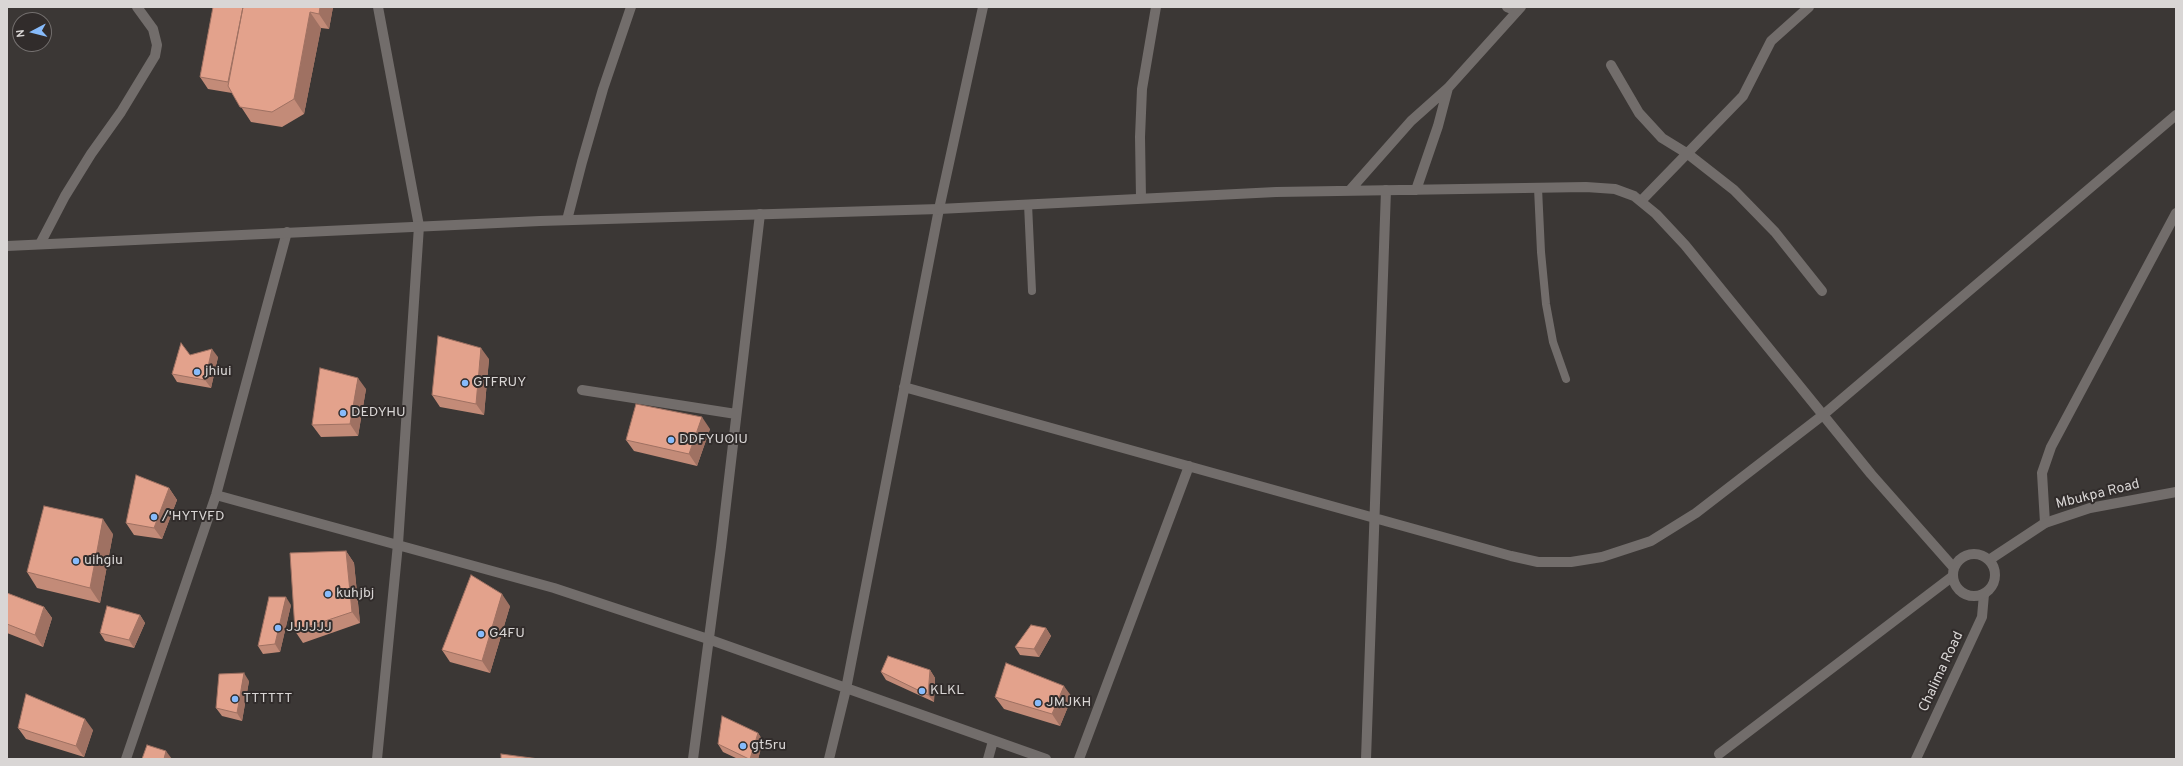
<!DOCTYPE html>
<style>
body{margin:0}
#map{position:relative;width:2183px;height:766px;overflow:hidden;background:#3b3735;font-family:Overpass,sans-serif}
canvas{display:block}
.frame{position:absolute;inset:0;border:8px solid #d9d6d5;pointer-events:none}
.north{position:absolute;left:12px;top:12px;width:40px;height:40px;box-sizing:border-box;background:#312c2b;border:1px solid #74706f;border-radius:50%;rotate:263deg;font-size:11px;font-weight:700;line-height:16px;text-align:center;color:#d9d6d5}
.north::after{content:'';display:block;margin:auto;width:14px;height:18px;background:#87bbfb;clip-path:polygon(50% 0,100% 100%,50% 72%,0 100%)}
</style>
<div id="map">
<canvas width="2183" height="766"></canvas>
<div class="frame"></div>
<div class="north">N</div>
</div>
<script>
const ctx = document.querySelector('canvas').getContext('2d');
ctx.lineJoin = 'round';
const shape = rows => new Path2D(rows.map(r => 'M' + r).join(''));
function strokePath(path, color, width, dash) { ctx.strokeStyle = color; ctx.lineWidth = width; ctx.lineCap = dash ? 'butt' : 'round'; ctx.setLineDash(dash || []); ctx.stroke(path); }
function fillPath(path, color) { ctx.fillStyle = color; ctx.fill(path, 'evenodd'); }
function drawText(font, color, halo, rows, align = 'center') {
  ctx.font = font + ' Overpass,sans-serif'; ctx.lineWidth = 4; ctx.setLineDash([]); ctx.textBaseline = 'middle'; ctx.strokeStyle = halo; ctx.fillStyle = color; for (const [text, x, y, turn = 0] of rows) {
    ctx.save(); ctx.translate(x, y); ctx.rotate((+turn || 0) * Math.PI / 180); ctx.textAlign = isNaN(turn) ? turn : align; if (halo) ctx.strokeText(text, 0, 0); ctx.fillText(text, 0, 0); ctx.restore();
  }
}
const service = shape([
 [1538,188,1541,252,1546,304,1553,342,1566,379],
 [1028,204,1032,291]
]);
const minor = shape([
 [1507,7,1517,11],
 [1611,65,1639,113,1662,138,1688,154,1734,190,1775,232,1822,291],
 [1141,198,1140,137,1142,89,1156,7],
 [1641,201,1743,96,1771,41,1809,7],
 [567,220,582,162,603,89,631,7],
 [40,244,65,196,91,154,121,112,155,56,157,45,153,29,137,7],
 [904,387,1511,556,1538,562,1571,562,1602,557,1651,541,1696,513,1823,415,2176,115],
 [582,390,736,414],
 [216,495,554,588,708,639,1046,759],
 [2045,523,2042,473,2051,447,2176,213],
 [1719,754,1953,576],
 [126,759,216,495,287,232],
 [377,759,398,544,419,226,378,7],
 [693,759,721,547,760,214],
 [829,759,846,689,939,209,983,7],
 [988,759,993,741],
 [1079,759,1189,466],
 [1366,759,1386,190],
 [1916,759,1982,617,1984,594]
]);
const tertiary = shape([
 [1350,190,1411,121,1448,88,1521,7],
 [1416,190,1438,126,1448,88],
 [7,246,540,221,939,209,1276,192,1586,187,1615,189,1634,196,1656,214,1685,245,1871,474,1954,568],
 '1953 575a21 21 0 1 1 42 0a21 21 0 1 1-42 0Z',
 [1989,560,2045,523,2090,508,2176,492]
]);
const wall = shape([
 [213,7,333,7,329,29,321,28,304,114,282,127,251,122,232,93,208,89,200,77],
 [190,355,218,357,211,388,177,382,172,374],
 [489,359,484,415,440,407,432,395],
 [366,389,358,436,321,437,312,425],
 [710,429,697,466,634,451,626,440],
 [169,488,177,500,162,539,134,535,126,523],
 [113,534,100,603,37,588,27,572],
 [346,551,354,563,360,623,303,643,295,631],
 [7,593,44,607,52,618,43,647,7,633],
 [291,605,280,652,263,654,258,646],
 [510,606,490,673,450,662,442,650],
 [140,615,145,623,134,648,105,641,100,633],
 [1046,628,1051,636,1039,657,1020,655,1015,647],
 [930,670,935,678,934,702,886,680,881,672],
 [249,681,242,721,222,716,216,708],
 [995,697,1072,697,1060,726,1004,709],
 [18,728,93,730,84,757,26,739],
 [758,733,763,741,758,759,738,759,723,752,718,744]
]);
const shadedWall = shape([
 [320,7,333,7,329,29,319,14],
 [310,12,321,28,304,114,294,99],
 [481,348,489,359,484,415,476,404],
 [212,349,218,357,211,388,205,380],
 [358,378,366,389,358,436,350,424],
 [702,417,710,429,697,466,689,454],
 [169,488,177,500,162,539,154,528],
 [103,519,113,534,100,603,90,588],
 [346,551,354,563,360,623,352,612],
 [502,594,510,606,490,673,482,661],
 [286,597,291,605,280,652,275,644],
 [44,607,52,618,43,647,35,635],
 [140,615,145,623,134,648,129,640],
 [1046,628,1051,636,1039,657,1034,649],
 [930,670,935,678,934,702,928,695],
 [244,673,249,681,242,721,237,713],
 [1064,686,1072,697,1060,726,1052,714],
 [85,719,93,730,84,757,76,746],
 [758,733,763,741,758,759,750,759],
 [166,751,172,759,164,759]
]);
const building = shape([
 [213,7,243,7,228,82,200,77,213,7],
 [243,7,320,7,319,14,310,12,294,99,272,112,240,107,228,86,243,7],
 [438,336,481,348,476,404,432,395,438,336],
 [181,343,190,355,212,349,205,380,172,374,181,343],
 [320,368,358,378,350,424,312,425,320,368],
 [636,404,702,417,689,454,626,440,636,404],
 [136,475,169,488,154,528,126,523,136,475],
 [44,506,103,519,90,588,27,572,44,506],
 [346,551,352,612,295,631,290,553,346,551],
 [471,575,502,594,482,661,442,650,471,575],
 [7,593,44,607,35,635,7,624,7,593],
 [269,597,286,597,275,644,258,646,269,597],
 [107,606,140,615,129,640,100,633,107,606],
 [1031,625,1046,628,1034,649,1015,647,1031,625],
 [888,656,930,670,928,695,881,672,888,656],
 [1006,663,1064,686,1052,714,995,697,1006,663],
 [244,673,237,713,216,708,219,674,244,673],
 [26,694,85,719,76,746,18,728,26,694],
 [722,716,758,733,750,759,749,759,718,744,722,716],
 [147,745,166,751,164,759,142,759,147,745],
 [501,754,539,759,501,759,501,754]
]);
const markers = [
 [197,372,4,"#87bbfb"],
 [465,383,4,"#87bbfb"],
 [343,413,4,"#87bbfb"],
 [671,440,4,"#87bbfb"],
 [154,517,4,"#87bbfb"],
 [76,561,4,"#87bbfb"],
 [328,594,4,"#87bbfb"],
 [278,628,4,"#87bbfb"],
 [481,634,4,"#87bbfb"],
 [922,691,4,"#87bbfb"],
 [235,699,4,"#87bbfb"],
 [1038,703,4,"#87bbfb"],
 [743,746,4,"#87bbfb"]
];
const poiNames = [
 ["jhiui",205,372],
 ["GTFRUY",473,383],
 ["DEDYHU",351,413],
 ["DDFYUOIU",679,440],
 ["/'HYTVFD",162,517],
 ["uihgiu",84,561],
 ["kuhjbj",336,594],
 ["JJJJJJ",286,628],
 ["G4FU",489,634],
 ["KLKL",930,691],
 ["TTTTTT",243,699],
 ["JMJKH",1046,703],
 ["gt5ru",751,746]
];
const streetNames = [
 ["Mbukpa Road",2098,495,-14],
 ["Chalima Road",1942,672,-65]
];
strokePath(service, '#726d6b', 8);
strokePath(minor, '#726d6b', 10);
strokePath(tertiary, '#726d6b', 10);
fillPath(wall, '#c38b78');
fillPath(shadedWall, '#9f7162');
fillPath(building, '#e3a28c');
strokePath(building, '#9f7162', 1);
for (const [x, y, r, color] of markers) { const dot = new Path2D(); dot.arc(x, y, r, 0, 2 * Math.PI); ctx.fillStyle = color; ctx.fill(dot); strokePath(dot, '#312c2b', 1.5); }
drawText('14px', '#d9d6d5', '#312c2b', poiNames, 'left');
drawText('14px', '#d9d6d5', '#312c2b', streetNames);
</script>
